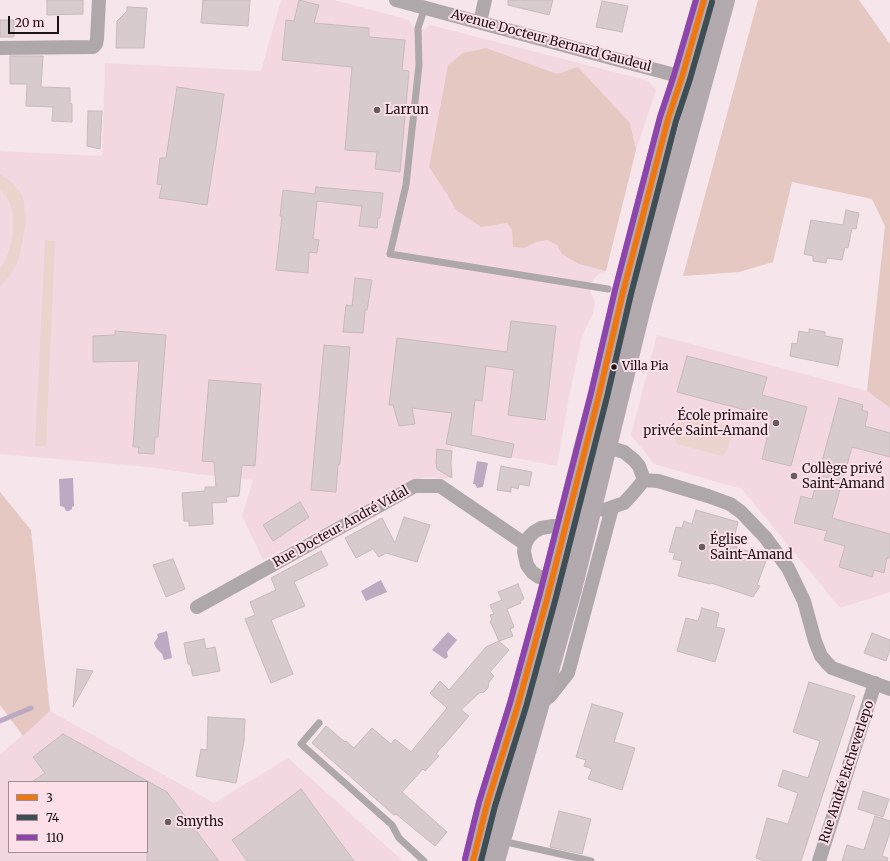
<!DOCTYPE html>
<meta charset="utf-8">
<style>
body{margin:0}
#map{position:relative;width:890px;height:861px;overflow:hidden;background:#f6e5eb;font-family:Merriweather,serif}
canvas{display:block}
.legend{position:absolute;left:8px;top:781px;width:140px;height:72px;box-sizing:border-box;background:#fcdfe8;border:1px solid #a28d94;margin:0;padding:5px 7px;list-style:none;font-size:12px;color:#1c1316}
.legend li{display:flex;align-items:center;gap:8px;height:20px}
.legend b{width:20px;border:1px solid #a28d94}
.scale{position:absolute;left:8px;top:16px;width:51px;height:18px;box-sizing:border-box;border:2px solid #1c1316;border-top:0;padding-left:5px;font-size:12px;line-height:14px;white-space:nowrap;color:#1c1316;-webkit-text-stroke:3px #fcdfe8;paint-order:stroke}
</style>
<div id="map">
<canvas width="890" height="861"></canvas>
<ul class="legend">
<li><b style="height:5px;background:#e71"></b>3</li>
<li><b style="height:5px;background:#3f4e55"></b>74</li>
<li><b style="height:5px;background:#8e44ad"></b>110</li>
</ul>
<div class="scale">20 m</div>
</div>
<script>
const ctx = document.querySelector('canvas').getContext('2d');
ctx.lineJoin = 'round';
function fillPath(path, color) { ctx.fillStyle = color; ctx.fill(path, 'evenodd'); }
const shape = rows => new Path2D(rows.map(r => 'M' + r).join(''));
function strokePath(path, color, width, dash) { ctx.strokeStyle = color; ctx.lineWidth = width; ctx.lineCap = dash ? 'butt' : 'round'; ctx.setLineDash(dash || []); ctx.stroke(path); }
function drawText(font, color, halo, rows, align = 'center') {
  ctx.font = font + ' Merriweather,serif'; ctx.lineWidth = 4; ctx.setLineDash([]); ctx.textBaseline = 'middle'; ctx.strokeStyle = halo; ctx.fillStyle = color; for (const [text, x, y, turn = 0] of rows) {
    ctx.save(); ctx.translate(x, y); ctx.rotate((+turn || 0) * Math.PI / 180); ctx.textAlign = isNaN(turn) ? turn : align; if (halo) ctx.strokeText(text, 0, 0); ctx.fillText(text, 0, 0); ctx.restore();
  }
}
const built = shape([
 [281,0,334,0,409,20,412,26,425,30,430,25,649,81,656,90,636,150,605,273,599,274,593,280,591,285,590,292,595,301,593,313,582,336,570,392,557,466,453,446,451,463,452,478,445,479,427,477,412,481,263,560,242,516,253,480,196,474,149,467,0,454,0,151,102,156,105,63,261,71],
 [657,335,867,391,890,408,890,592,840,608,742,489,654,464,631,435],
 [50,711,214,803,288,758,403,861,0,861,0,753,3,752],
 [9,782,147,782,147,852,9,852]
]);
const green = shape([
 [0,174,14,184,23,197,25,210,26,224,18,262,9,277,0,286,0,269,4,263,10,248,13,232,13,215,10,203,1,190,0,197],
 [45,240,55,241,46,446,35,446],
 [684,413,730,426,732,431,727,451,722,456,677,444,675,437,680,417]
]);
const forest = shape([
 [758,0,859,0,890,44,890,408,867,391,885,226,872,199,792,182,773,262,739,272,683,276],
 [486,48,557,74,578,67,630,123,636,150,606,271,579,264,562,254,557,245,547,240,536,242,524,248,513,247,512,230,507,223,481,227,456,210,447,194,429,167,448,65,463,53],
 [0,492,31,530,50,711,23,736,0,705]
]);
const water = shape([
 [477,461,488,463,483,487,477,488,475,484,473,484],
 [73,478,74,506,72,507,72,509,69,511,66,511,64,507,60,506,59,479],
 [381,580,387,592,366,601,361,591],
 [167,631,172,658,164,660,162,654,156,648,154,643,158,637,157,634],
 [448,632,457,640,447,652,448,657,445,659,432,650]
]);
const stream = shape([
 [0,721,31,708]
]);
const building = shape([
 [47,0,83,0,83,14,47,15,47,0],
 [203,0,250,0,248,26,201,23,203,0],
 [299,0,319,5,314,23,369,28,369,37,405,40,402,70,409,71,400,172,375,169,377,152,345,150,352,67,282,60,286,20,294,21,299,0],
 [508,0,553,0,549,15,508,5,508,0],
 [602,1,628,6,622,32,596,27,602,1],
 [127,7,147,8,144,48,116,48,117,21,127,11,127,7],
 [0,20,14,20,14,37,0,37,0,20],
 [10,56,43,56,41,87,70,88,70,103,72,104,72,122,52,121,53,107,26,106,27,84,10,84,10,56],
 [177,87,224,94,207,205,159,198,162,185,157,184,160,158,166,158,177,87],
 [88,111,102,111,100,149,87,146,88,111],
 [316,187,383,193,380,218,378,218,377,228,359,226,362,206,317,201,313,239,319,240,317,253,309,252,308,273,276,270,282,216,280,216,283,190,315,194,316,187],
 [846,210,859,213,856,229,852,228,848,248,845,247,842,260,827,258,826,263,813,261,813,256,804,254,811,220,843,225,846,210],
 [355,278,372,280,367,310,365,310,363,333,343,332,346,305,352,306,355,278],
 [511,321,556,326,545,420,508,415,514,370,486,366,482,401,475,400,471,435,514,444,511,458,446,444,452,413,412,408,415,424,399,426,393,405,389,405,397,338,507,352,511,321],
 [809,329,825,332,825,336,843,339,838,366,790,356,792,343,797,344,799,331,809,333,809,329],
 [115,331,166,335,158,437,155,437,154,454,138,453,139,447,133,447,139,361,93,362,93,336,115,335,115,331],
 [324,345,350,347,340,464,338,465,336,492,311,490,324,345],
 [687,356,767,377,762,395,807,407,791,466,762,459,772,417,677,392,687,356],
 [209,380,261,384,255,466,242,465,239,496,226,497,227,502,212,503,213,524,189,526,189,521,184,521,182,493,205,491,205,487,216,487,214,462,202,461,209,380],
 [839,398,863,405,862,410,868,412,865,426,890,433,890,457,852,447,832,518,890,534,890,558,887,558,884,573,874,570,872,577,839,567,845,546,824,540,827,531,794,523,801,496,812,499,839,398],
 [437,449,452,451,451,463,452,478,437,469,436,462,437,449],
 [501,466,532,472,529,486,519,484,518,489,511,487,511,492,497,490,501,466],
 [300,502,309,517,273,541,263,525,300,502],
 [696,510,738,522,733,542,735,543,734,546,767,558,757,585,760,586,753,597,711,583,710,584,678,576,682,561,673,559,675,553,669,552,676,527,682,528,684,521,692,524,696,510],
 [404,517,430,525,417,562,386,553,379,557,373,549,356,558,345,538,382,518,395,543,404,517],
 [321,551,328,565,294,582,305,606,271,620,293,674,271,683,245,619,255,615,250,602,276,590,271,578,321,551],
 [173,559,185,589,166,597,153,565,173,559],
 [518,584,524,599,520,601,521,603,507,609,514,627,510,629,513,636,499,641,490,621,492,620,490,615,494,614,490,605,502,600,498,592,518,584],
 [702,608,719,613,716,627,725,629,715,662,677,651,686,618,698,621,702,608],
 [872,633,890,640,890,649,886,661,864,653,872,633],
 [204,639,206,649,215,647,220,671,193,676,190,664,188,664,184,643,204,639],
 [499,641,509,650,490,672,494,676,489,682,488,688,484,692,479,693,461,710,469,716,436,754,439,756,425,771,423,769,402,792,447,832,435,846,396,814,394,815,312,743,326,726,345,742,346,741,354,748,372,728,391,744,395,739,411,752,447,708,430,693,440,681,449,690,486,647,499,641],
 [77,669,93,671,73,707,77,669],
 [809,682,855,696,801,861,764,861,756,858,767,818,788,824,798,793,778,786,783,770,808,778,820,741,793,732,809,682],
 [592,704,623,713,614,742,635,748,622,790,588,779,592,769,584,766,586,760,576,757,592,704],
 [208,717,245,719,244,741,236,783,196,776,201,749,207,750,208,717],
 [63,734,167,792,219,861,147,861,147,782,32,782,45,773,33,757,63,734],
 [301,789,354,861,247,861,232,840,301,789],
 [863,791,889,799,883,817,858,809,863,791],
 [559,811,591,819,582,854,550,847,559,811],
 [875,816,890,821,890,832,882,856,888,858,887,861,842,861,847,845,864,850,875,816]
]);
const service = shape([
 [425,7,418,28,419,65,406,185,390,254,608,289],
 [319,723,301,744,392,825,399,838,424,861],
 [502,841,591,861]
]);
const minor = shape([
 [396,0,682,77],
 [480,22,485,0],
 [0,48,93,47,96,44,97,39,99,0],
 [598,446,605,446,624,452,634,460,639,466,644,480],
 [644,480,658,481,708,496,730,504,741,512,765,537,788,568,804,601,815,641,821,656,827,663,832,668,890,689],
 [604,510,624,503,634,492,644,480],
 [560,578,552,579,539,577,532,572,527,565,524,552,525,544,529,537,534,532,541,528,553,526,565,527],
 [197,607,415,486,440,486,525,544],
 [539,704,550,696,568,673,612,508],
 [819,861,875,683]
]);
const primary = shape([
 [473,861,487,804,518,705,547,599,585,447,599,395,623,292,668,119,682,77,704,0],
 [494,861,570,593,642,300,724,0]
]);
const bus1 = shape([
 [473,861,487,804,518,705,547,599,599,395,623,292,668,119,682,77,704,0]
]);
const bus2 = shape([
 [481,861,495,806,526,707,555,601,607,397,631,294,676,121,690,79,712,2]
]);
const bus3 = shape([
 [465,859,479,802,510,703,539,597,591,393,615,290,660,117,674,75,696,0]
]);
const markers = [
 [377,110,4,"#685c61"],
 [614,367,3.5,"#1c1316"],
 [776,423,4,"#685c61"],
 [794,476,4,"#685c61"],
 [702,547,4,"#685c61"],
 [168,822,4,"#685c61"]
];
const busNames = [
 ["Villa Pia",622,367]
];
const streetNames = [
 ["Avenue Docteur Bernard Gaudeul",551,41,15],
 ["Rue Docteur André Vidal",341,527,-29],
 ["Rue André Etcheverlepo",847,772,-72]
];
const poiNames = [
 ["Larrun",385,110],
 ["École primaire",768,416,"right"],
 ["privée Saint-Amand",768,431,"right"],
 ["Collège privé",802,469],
 ["Saint-Amand",802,484],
 ["Église",710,540],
 ["Saint-Amand",710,555],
 ["Smyths",176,822]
];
fillPath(built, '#f4d8e1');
fillPath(green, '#edd3cd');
fillPath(forest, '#e5c8c2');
fillPath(water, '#bbaac2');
strokePath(stream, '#bbaac2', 5);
fillPath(building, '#d8cbcd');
strokePath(building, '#c7babc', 1);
strokePath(service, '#aea8ab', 7);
strokePath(minor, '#aea8ab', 14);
strokePath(primary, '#b3aaaf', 22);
strokePath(bus1, '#e71', 6);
strokePath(bus2, '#3f4e55', 6);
strokePath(bus3, '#8e44ad', 6);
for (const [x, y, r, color] of markers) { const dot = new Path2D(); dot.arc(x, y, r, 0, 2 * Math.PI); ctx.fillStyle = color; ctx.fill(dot); strokePath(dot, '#fcdfe8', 1.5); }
drawText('12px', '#1c1316', '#fcdfe8', busNames, 'left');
drawText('13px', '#1c1316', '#fcdfe8', streetNames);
drawText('13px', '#1c1316', '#fcdfe8', poiNames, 'left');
</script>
